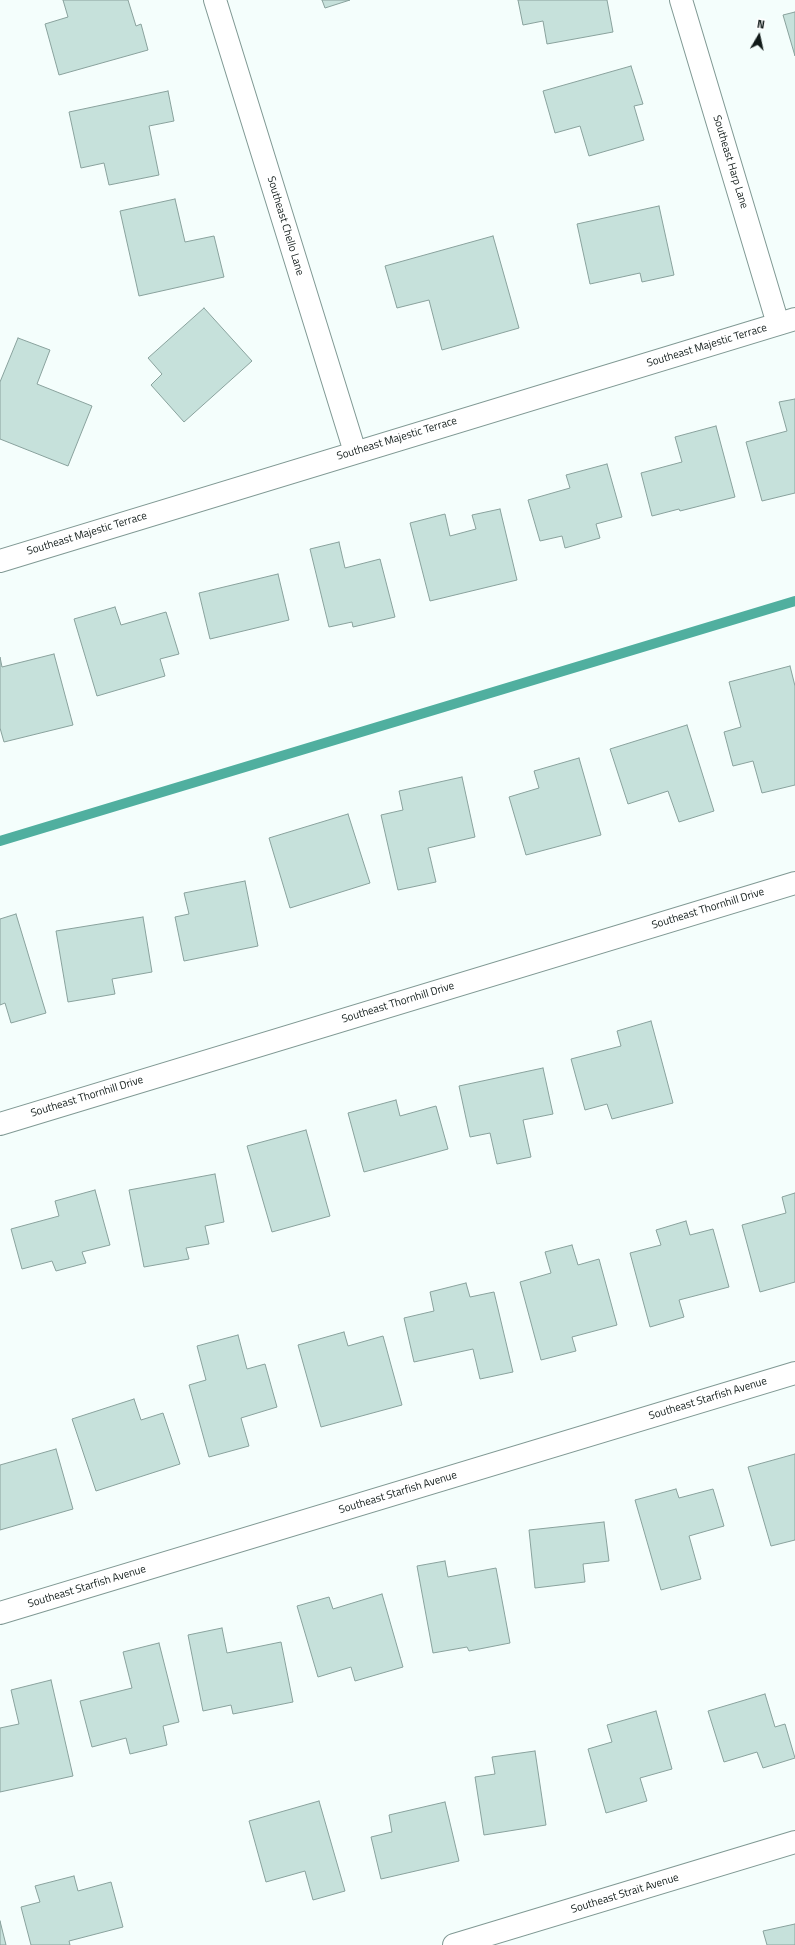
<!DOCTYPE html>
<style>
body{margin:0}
#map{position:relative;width:795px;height:1945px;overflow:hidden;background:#f4fefc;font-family:"Titillium Web",sans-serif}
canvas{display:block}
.north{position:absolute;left:739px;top:16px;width:40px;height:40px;-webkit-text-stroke:3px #fff;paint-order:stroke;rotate:9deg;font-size:11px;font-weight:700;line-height:16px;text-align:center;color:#101a18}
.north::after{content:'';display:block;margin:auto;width:14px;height:18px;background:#101a18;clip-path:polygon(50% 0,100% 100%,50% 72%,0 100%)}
</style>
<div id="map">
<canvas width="795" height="1945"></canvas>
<div class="north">N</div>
</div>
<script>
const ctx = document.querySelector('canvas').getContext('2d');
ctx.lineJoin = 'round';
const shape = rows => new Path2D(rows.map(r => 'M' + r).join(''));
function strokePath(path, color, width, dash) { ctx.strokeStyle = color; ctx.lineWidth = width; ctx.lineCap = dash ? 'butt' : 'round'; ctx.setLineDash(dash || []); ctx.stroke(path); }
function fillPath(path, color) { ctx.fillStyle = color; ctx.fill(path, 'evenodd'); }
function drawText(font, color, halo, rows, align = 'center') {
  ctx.font = font + ' "Titillium Web",sans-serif'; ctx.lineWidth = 3; ctx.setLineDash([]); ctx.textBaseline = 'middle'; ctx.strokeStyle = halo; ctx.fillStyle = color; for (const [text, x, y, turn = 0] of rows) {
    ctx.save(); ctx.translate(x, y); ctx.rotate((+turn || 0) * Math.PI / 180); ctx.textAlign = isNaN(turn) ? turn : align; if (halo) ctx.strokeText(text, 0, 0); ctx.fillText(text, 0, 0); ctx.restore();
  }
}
const stream = shape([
 [0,841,795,601]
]);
const building = shape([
 [63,0,128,0,136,26,141,24,148,50,59,75,45,24,68,17,63,0],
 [322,0,350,0,325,8,322,0],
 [518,0,607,0,613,32,547,44,543,21,523,25,518,0],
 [795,12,795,56,783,15,795,12],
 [631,66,643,104,634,106,644,140,589,156,580,126,555,133,543,91,631,66],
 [168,91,174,121,149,126,159,175,109,185,104,163,81,168,69,112,168,91],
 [175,199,185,242,214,236,224,277,139,296,120,211,175,199],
 [659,206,674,275,642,282,640,273,590,284,577,224,659,206],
 [493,236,519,328,442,350,429,300,397,308,385,266,493,236],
 [204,308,252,361,184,422,151,385,162,374,148,358,204,308],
 [18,338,50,350,37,384,92,406,68,466,0,439,0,382,18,338],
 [795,399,795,493,762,501,746,442,787,431,779,402,795,399],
 [716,426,735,497,680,511,679,509,652,516,641,473,682,462,675,437,716,426],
 [607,464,622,517,596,524,600,538,565,548,562,536,540,541,528,500,570,488,566,475,607,464],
 [500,509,517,580,430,601,410,523,445,514,450,536,476,529,472,515,500,509],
 [339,542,345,568,380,559,395,617,353,627,352,622,329,627,310,549,339,542],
 [278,574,289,620,210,639,199,593,278,574],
 [115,607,121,625,166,612,179,654,160,659,165,676,97,696,74,619,115,607],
 [54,654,73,725,4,742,0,728,0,657,2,667,54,654],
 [790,666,795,686,795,785,762,793,753,761,733,766,724,732,741,727,729,682,790,666],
 [687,725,714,811,679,822,668,791,628,804,610,749,687,725],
 [579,758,601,835,526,855,509,797,539,788,534,771,579,758],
 [462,777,475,837,428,848,436,882,398,890,381,815,403,810,399,791,462,777],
 [348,814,370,883,290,908,269,838,348,814],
 [245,881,258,946,184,961,175,917,189,914,184,893,245,881],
 [16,914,46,1013,11,1023,5,1003,0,1005,0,919,16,914],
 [143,917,152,972,112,979,115,994,68,1002,56,931,143,917],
 [651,1021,673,1103,612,1119,607,1104,585,1110,571,1059,621,1046,617,1031,651,1021],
 [543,1068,553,1114,523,1120,531,1157,497,1164,490,1133,470,1137,459,1086,543,1068],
 [396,1100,400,1116,436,1106,448,1149,364,1172,348,1113,396,1100],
 [306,1130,330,1216,272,1232,247,1146,306,1130],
 [215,1174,224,1222,205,1226,209,1244,186,1248,189,1259,144,1267,129,1190,215,1174],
 [95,1190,110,1245,82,1252,86,1263,56,1271,52,1261,22,1269,11,1229,59,1216,55,1201,95,1190],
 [795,1193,795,1282,760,1292,742,1225,786,1213,782,1197,795,1193],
 [686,1221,690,1235,713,1229,729,1287,679,1300,684,1317,650,1327,630,1253,661,1245,656,1230,686,1221],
 [572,1245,578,1265,599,1259,617,1325,572,1337,576,1351,541,1360,520,1282,551,1273,545,1252,572,1245],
 [466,1283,470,1297,494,1292,513,1372,480,1379,473,1349,414,1362,404,1318,434,1311,430,1292,466,1283],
 [344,1332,348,1346,383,1336,402,1405,321,1427,298,1345,344,1332],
 [238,1335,247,1369,265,1364,277,1407,241,1418,249,1446,209,1457,189,1385,206,1380,197,1346,238,1335],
 [134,1399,141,1420,163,1413,180,1464,96,1491,72,1419,134,1399],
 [56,1449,73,1509,0,1530,0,1465,56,1449],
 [795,1454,795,1540,771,1546,748,1467,795,1454],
 [676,1489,679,1498,713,1489,724,1526,689,1536,701,1579,661,1590,635,1500,676,1489],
 [604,1522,609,1561,583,1564,585,1582,535,1588,529,1530,604,1522],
 [445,1561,448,1577,496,1568,510,1643,469,1651,467,1647,433,1653,417,1566,445,1561],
 [382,1594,403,1667,355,1681,351,1667,318,1677,297,1606,329,1597,333,1609,382,1594],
 [222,1628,227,1653,281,1642,293,1702,233,1714,231,1705,203,1711,188,1635,222,1628],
 [159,1643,179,1722,163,1726,167,1745,130,1754,126,1738,92,1747,80,1701,132,1688,123,1652,159,1643],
 [51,1680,73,1776,0,1792,0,1728,19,1724,11,1690,51,1680],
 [765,1694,775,1727,785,1724,795,1758,763,1768,757,1752,724,1762,708,1711,765,1694],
 [656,1711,672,1769,640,1778,647,1801,606,1813,588,1749,612,1742,607,1725,656,1711],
 [535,1751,546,1825,484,1835,475,1777,495,1774,492,1757,535,1751],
 [319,1801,345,1891,313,1900,305,1871,266,1882,249,1821,319,1801],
 [445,1802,459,1861,381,1879,371,1837,392,1832,389,1815,445,1802],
 [74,1876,78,1891,111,1882,123,1927,69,1941,70,1945,31,1945,21,1907,40,1902,35,1886,74,1876],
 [0,1921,6,1945,0,1945,0,1921],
 [795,1924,795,1945,767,1945,763,1931,795,1924]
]);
const minor = shape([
 [215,0,355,452],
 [681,0,778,324],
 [0,561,795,319],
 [0,1124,795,883],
 [0,1613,795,1373],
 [454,1945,795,1842]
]);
const streetNames = [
 ["Southeast Harp Lane",730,162,73],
 ["Southeast Chello Lane",285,226,73],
 ["Southeast Majestic Terrace",707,346,-17],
 ["Southeast Majestic Terrace",397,439,-17],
 ["Southeast Majestic Terrace",87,534,-17],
 ["Southeast Thornhill Drive",708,909,-17],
 ["Southeast Thornhill Drive",398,1003,-17],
 ["Southeast Thornhill Drive",87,1097,-17],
 ["Southeast Starfish Avenue",708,1399,-17],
 ["Southeast Starfish Avenue",398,1493,-17],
 ["Southeast Starfish Avenue",87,1587,-17],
 ["Southeast Strait Avenue",625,1894,-17]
];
strokePath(stream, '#50af9f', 10);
fillPath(building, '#c6e1db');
strokePath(building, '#89a29d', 1);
strokePath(minor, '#809994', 24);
strokePath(minor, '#fff', 22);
drawText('11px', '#101a18', '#fff', streetNames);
</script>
